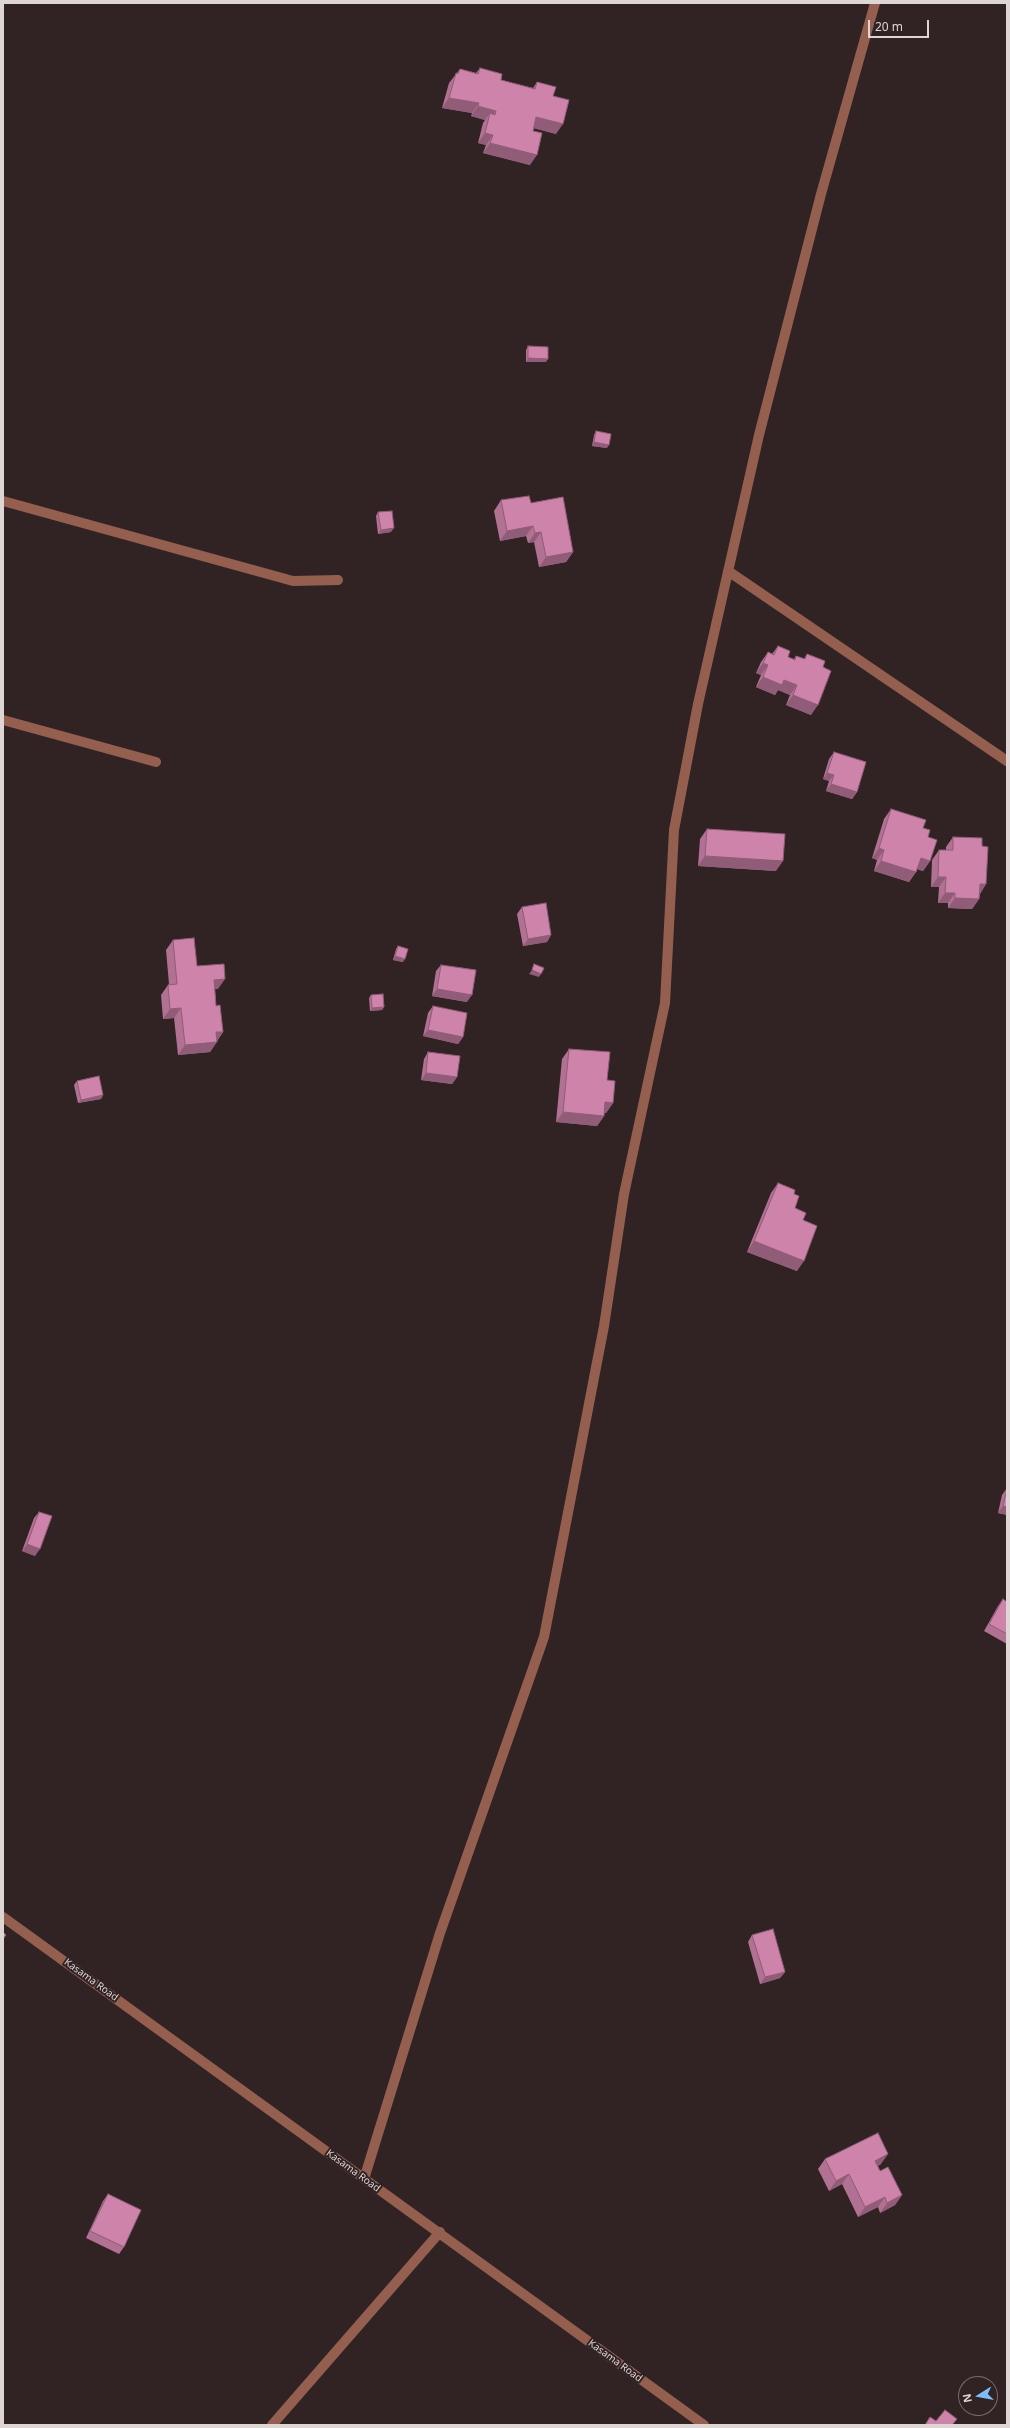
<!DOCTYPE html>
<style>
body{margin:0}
#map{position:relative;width:1010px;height:2428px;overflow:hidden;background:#312324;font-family:"Noto Sans",sans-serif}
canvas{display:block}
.frame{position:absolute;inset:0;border:4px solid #ded5d5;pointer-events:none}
.north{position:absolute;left:958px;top:2376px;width:40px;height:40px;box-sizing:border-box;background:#312324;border:1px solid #766a6b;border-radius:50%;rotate:259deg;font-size:11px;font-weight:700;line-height:16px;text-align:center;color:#ded5d5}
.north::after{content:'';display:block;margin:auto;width:14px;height:18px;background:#7ebdf9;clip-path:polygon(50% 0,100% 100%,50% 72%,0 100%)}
.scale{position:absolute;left:868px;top:20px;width:61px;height:18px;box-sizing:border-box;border:2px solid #ded5d5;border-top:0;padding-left:5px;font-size:12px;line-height:14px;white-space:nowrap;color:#ded5d5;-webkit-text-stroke:3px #312324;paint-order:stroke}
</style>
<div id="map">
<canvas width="1010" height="2428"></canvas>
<div class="frame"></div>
<div class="north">N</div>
<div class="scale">20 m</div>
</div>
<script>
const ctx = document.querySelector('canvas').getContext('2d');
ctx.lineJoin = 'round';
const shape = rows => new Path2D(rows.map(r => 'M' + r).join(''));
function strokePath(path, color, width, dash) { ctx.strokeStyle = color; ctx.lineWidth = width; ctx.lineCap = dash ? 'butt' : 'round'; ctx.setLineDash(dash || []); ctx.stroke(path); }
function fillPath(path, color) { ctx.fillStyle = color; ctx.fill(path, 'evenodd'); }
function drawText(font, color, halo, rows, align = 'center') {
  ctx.font = font + ' "Noto Sans",sans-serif'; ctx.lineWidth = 4; ctx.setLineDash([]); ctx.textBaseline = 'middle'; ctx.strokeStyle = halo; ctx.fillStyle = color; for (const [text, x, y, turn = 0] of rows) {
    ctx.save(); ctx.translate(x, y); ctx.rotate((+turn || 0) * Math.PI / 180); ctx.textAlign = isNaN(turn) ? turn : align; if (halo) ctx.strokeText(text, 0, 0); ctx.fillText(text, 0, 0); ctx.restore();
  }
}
const minor = shape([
 [3,501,293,581,338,580],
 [728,571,1007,761],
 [3,720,156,762],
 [3,1917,704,2425],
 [364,2179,440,1933,544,1637,604,1326,624,1194,665,1003,674,830,698,704,759,435,821,194,875,3],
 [272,2425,440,2232]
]);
const wall = shape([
 [480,68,501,80,533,88,537,82,553,96,556,134,534,128,530,165,483,153,486,145,478,143,483,123,485,120,471,116,472,113,442,108,449,83,460,69,476,73],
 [528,346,546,362,526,362,526,350],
 [596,431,607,448,592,446,594,435],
 [501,500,531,503,573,552,566,562,539,567,534,542,528,543,526,536,500,541,494,511],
 [378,512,391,532,378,534,376,516],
 [778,646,788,657,794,659,796,656,804,659,807,654,823,667,811,715,786,705,790,695,778,690,775,695,756,687,761,675,756,673,761,662,768,652,772,654],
 [834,752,857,792,852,799,826,791,829,781,823,779,829,759],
 [891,809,923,828,928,837,930,861,923,871,917,869,916,872,909,882,874,871,877,860,872,858,884,819],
 [707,829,776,871,698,866,700,839],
 [953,837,982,846,986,884,980,894,979,899,972,909,948,908,948,903,938,903,939,887,931,887,932,860,939,850,946,850,946,847],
 [522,907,551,935,547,942,523,946,517,914],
 [173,940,197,966,218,989,215,989,216,1006,223,1032,210,1052,178,1055,174,1018,163,1019,161,995,168,985,169,984,166,950],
 [398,946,403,962,393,960,396,949],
 [441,965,467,1002,432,996,436,971],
 [371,995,384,1007,382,1010,370,1011,369,998],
 [433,1006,463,1037,458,1044,423,1036,428,1013],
 [569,1049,607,1080,613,1103,606,1113,604,1113,604,1116,597,1126,556,1122,562,1059],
 [428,1052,457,1077,452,1084,421,1080,424,1059],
 [77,1081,103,1095,101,1099,78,1103,74,1085],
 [778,1183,794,1194,795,1208,803,1220,797,1271,747,1252,771,1193],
 [1007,1488,1007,1515,998,1513,1002,1495],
 [39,1512,35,1556,22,1551,34,1518],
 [1003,1599,1007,1602,1007,1644,984,1631,998,1606],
 [752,1935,785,1972,780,1978,760,1984,748,1942],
 [825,2159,881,2164,878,2166,880,2171,902,2195,895,2205,880,2213,878,2207,858,2217,842,2184,829,2191,818,2169],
 [108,2194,124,2247,119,2254,86,2238,103,2201]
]);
const shadedWall = shape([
 [449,98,479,103,472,113,442,108],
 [478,106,496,111,489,121,490,113,485,120,471,116],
 [536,117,563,124,556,134,529,127],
 [485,133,493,135,486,145,478,143],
 [490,143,537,155,530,165,483,153],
 [528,358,548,359,546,362,526,362],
 [594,442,609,445,607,448,592,446],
 [533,526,526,536,500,541,507,531],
 [394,528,391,532,378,534,381,530],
 [541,532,534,542,528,543,535,533],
 [573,552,566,562,539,567,546,557],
 [763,663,768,665,761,675,756,673],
 [763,677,784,680,797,685,790,695,778,690,775,695,756,687],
 [793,695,818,705,811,715,786,705],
 [827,773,834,775,829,781,823,779],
 [831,784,857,792,852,799,826,791],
 [879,848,884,850,877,860,872,858],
 [705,856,783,861,776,871,698,866],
 [921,858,930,861,923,871,914,868],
 [881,861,916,872,909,882,874,871],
 [938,877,946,877,939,887,931,887],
 [980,884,986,884,979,894],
 [945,893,955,893,948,903,938,903],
 [955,898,979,899,972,909,948,908],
 [551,935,547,942,523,946,528,939],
 [395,956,405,959,403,962,393,960],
 [532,970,541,974,539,977,529,974],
 [225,979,218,989,207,990,214,980],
 [437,989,472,995,467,1002,432,996],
 [384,1007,382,1010,370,1011,372,1008],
 [181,1008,174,1018,163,1019,170,1009],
 [428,1030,463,1037,458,1044,423,1036],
 [216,1032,223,1032,216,1042],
 [217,1042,210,1052,178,1055,185,1045],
 [426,1073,457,1077,452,1084,421,1080],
 [103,1095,101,1099,78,1103,81,1100],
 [605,1102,613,1103,606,1113,598,1112],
 [563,1112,604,1116,597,1126,556,1122],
 [754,1241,804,1261,797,1271,747,1252],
 [1003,1506,1007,1507,1007,1515,998,1513],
 [27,1544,40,1549,35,1556,22,1551],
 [785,1972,780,1978,760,1984,765,1977],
 [888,2154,881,2164,868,2171,875,2161],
 [849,2174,842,2184,829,2191,836,2181],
 [902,2195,895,2205,880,2213,887,2203],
 [885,2197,878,2207,858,2217,865,2207]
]);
const building = shape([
 [480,68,502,74,501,80,535,89,537,82,556,87,553,96,569,100,563,124,536,117,533,131,542,133,537,155,490,143,493,135,485,133,490,113,495,115,496,111,478,106,479,103,449,98,456,73,458,74,460,69,478,74,480,68],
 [528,346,548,347,548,359,528,358,528,346],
 [596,431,611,434,609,445,594,442,596,431],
 [529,496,531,503,563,497,573,552,546,557,541,532,535,533,533,526,507,531,501,500,529,496],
 [392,511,394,528,381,530,378,512,392,511],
 [778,646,790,651,788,657,795,660,796,656,805,659,807,654,825,661,823,667,831,671,818,705,793,695,797,685,784,680,782,685,763,677,768,665,763,663,768,652,774,655,778,646],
 [834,752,866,762,857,792,831,784,834,775,827,773,834,752],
 [891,809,926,820,923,828,930,830,928,837,937,840,930,861,921,858,916,872,881,861,884,850,879,848,891,809],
 [707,829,785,834,783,861,705,856,707,829],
 [953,837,982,838,982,846,988,847,986,884,980,884,979,899,955,898,955,893,945,893,946,877,938,877,939,850,953,850,953,837],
 [546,903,551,935,528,939,522,907,546,903],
 [194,938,197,966,224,964,225,979,214,980,216,1006,220,1005,223,1032,216,1032,217,1042,185,1045,181,1008,170,1009,168,985,177,984,173,940,194,938],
 [398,946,408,949,405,959,395,956,398,946],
 [534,964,544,968,541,974,532,970,534,964],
 [441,965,476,970,472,995,437,989,441,965],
 [383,994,384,1007,372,1008,371,995,383,994],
 [433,1006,467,1013,463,1037,428,1030,433,1006],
 [569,1049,610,1052,607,1080,615,1081,613,1103,605,1102,604,1116,563,1112,569,1049],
 [428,1052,460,1056,457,1077,426,1073,428,1052],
 [99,1076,103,1095,81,1100,77,1081,99,1076],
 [778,1183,795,1190,794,1194,799,1196,795,1208,806,1213,803,1220,817,1226,804,1261,754,1241,778,1183],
 [1007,1488,1007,1507,1003,1506,1007,1488],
 [39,1512,52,1516,40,1549,27,1544,39,1512],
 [1003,1599,1007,1602,1007,1634,989,1624,1003,1599],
 [773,1929,785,1972,765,1977,752,1935,773,1929],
 [3,1932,6,1935,3,1939,3,1932],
 [878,2133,888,2154,875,2161,880,2171,888,2167,902,2195,887,2203,885,2197,865,2207,849,2174,836,2181,825,2159,878,2133],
 [108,2194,141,2210,124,2247,90,2231,108,2194],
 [945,2410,957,2419,952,2425,925,2425,930,2417,936,2421,945,2410]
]);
const streetNames = [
 ["Kasama Road",91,1980,36],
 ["Kasama Road",353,2171,36],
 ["Kasama Road",615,2361,36]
];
strokePath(minor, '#955f50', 10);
fillPath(wall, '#b17192');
fillPath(shadedWall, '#905c77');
fillPath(building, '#ce83aa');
strokePath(building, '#905c77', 1);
drawText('10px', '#ded5d5', '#312324', streetNames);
</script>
